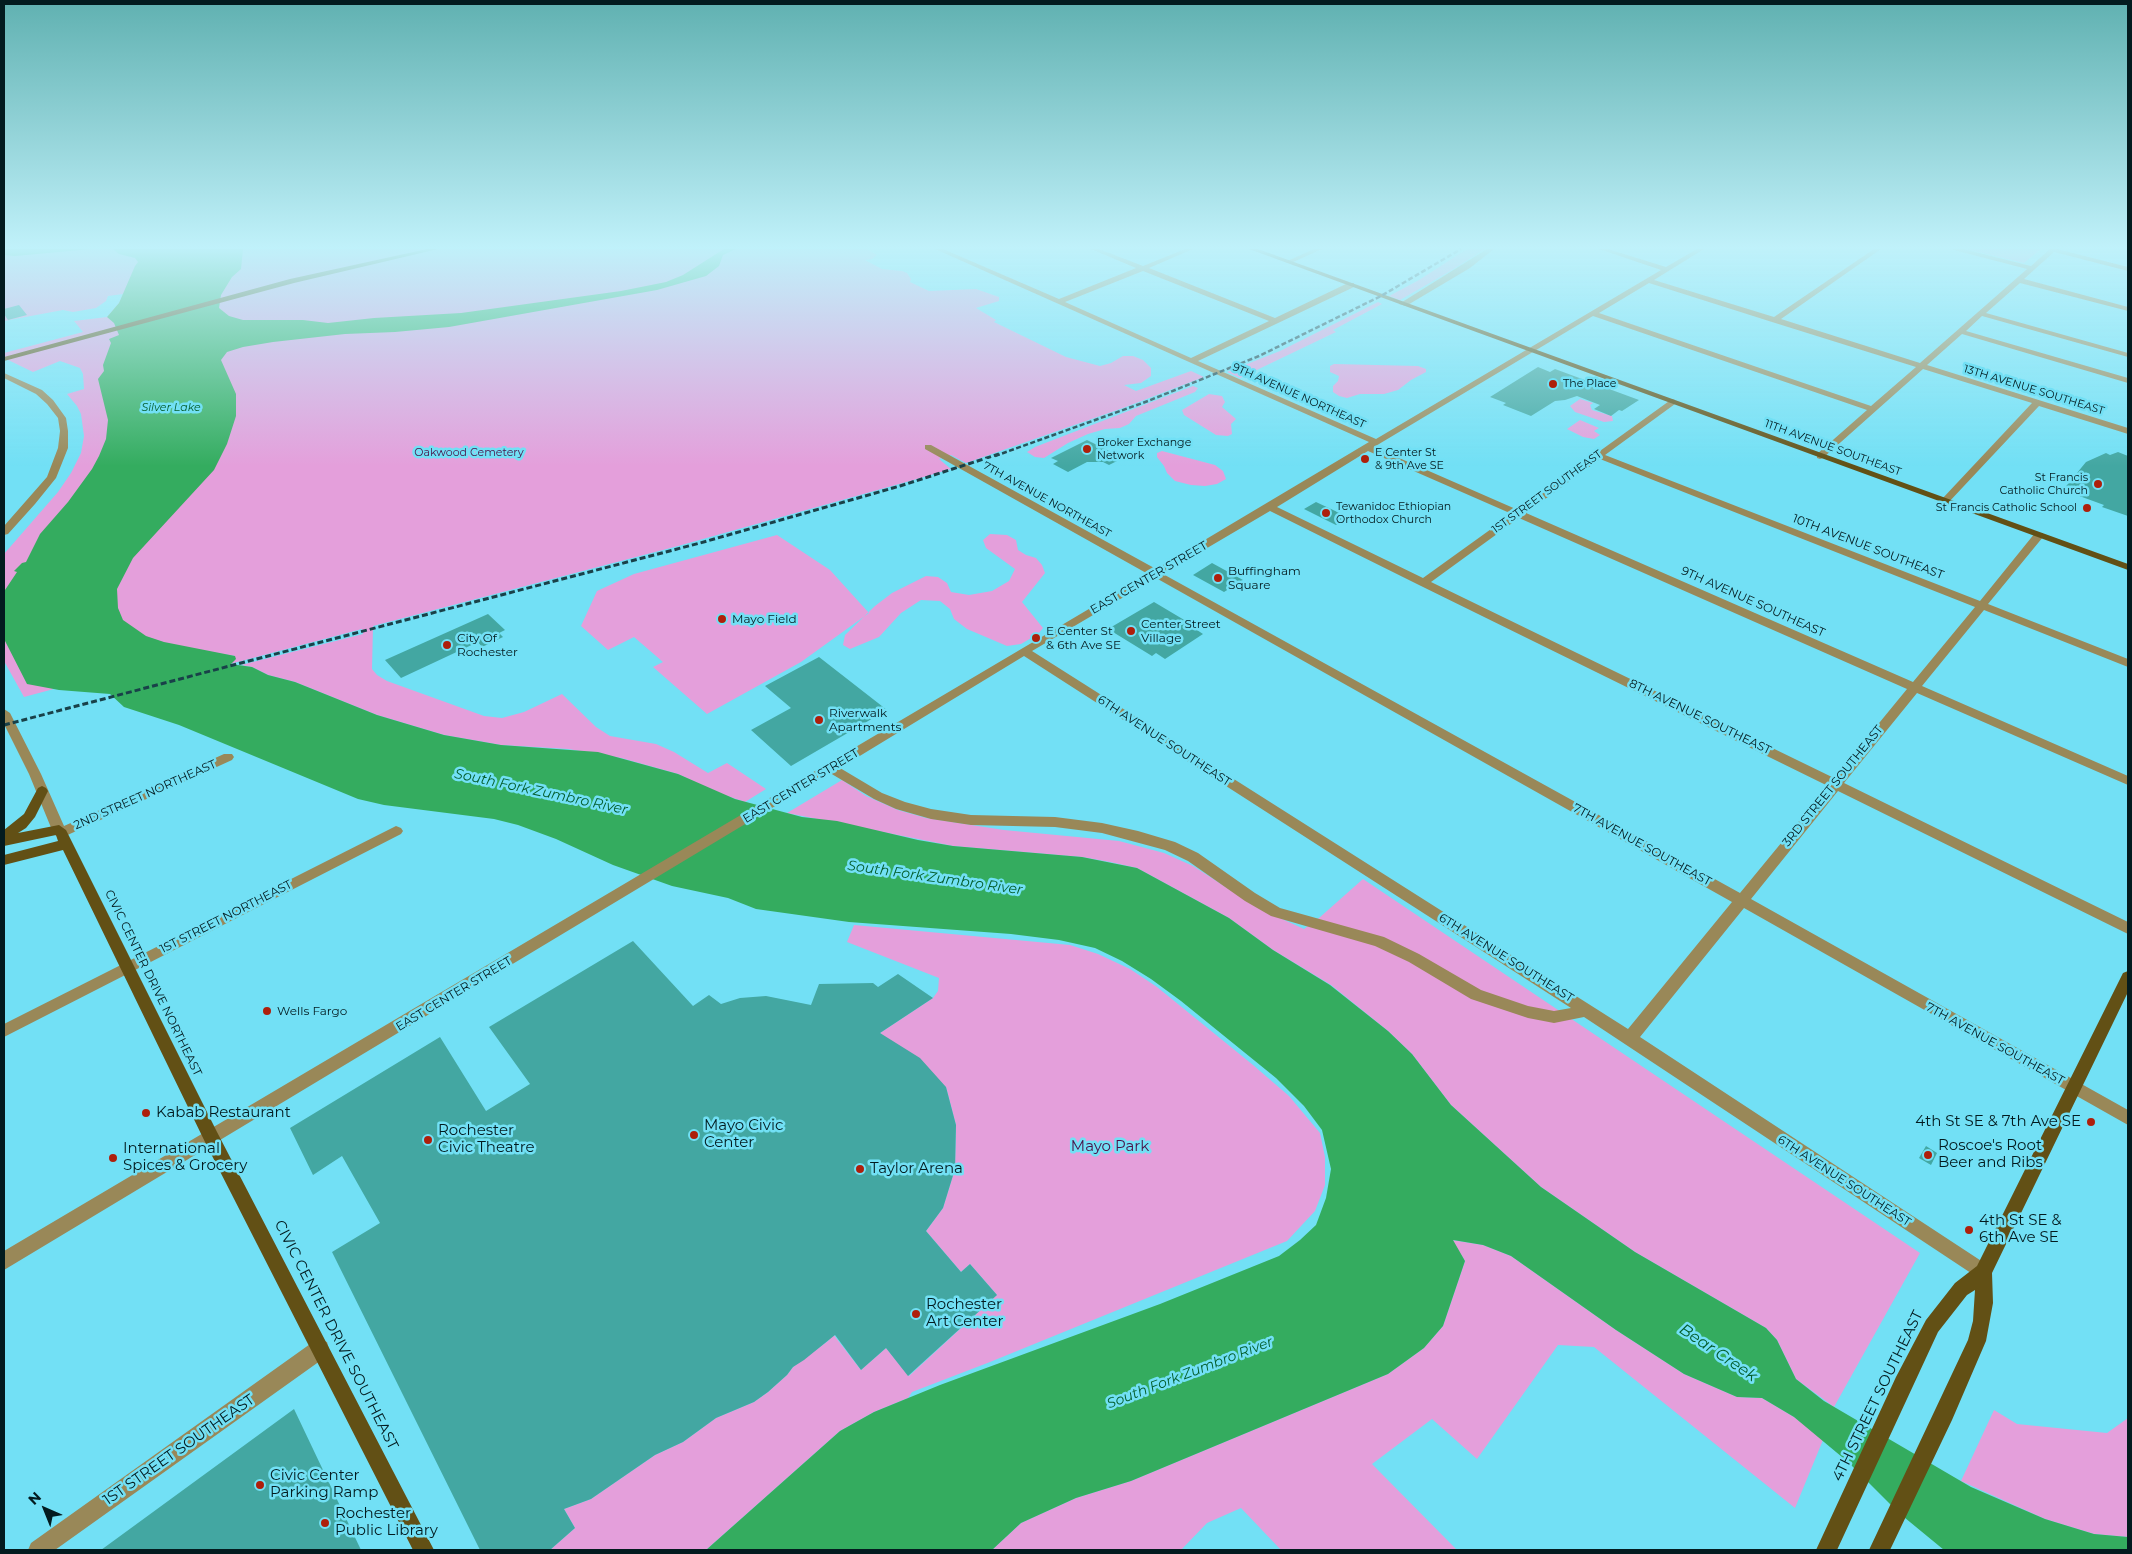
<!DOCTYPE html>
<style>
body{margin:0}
#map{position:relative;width:2132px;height:1554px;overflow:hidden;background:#72e0f5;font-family:Montserrat,sans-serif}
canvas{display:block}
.frame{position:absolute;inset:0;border:5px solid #031b1f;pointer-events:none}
.north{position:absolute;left:20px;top:1484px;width:50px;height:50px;-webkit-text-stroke:4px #72e0f5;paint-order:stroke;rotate:316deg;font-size:14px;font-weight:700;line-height:20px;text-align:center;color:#031b1f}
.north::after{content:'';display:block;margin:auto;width:18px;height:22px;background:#031b1f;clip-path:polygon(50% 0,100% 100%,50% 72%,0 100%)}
</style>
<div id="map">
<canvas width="2132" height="1554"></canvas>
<div class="frame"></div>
<div class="north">N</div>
</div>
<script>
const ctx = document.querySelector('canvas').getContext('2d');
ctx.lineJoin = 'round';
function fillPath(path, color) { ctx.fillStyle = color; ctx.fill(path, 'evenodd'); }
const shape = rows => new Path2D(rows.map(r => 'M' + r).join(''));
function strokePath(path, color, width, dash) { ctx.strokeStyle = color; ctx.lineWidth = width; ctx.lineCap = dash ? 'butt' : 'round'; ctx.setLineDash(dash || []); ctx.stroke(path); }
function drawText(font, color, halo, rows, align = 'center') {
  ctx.font = font + ' Montserrat,sans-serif'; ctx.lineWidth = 5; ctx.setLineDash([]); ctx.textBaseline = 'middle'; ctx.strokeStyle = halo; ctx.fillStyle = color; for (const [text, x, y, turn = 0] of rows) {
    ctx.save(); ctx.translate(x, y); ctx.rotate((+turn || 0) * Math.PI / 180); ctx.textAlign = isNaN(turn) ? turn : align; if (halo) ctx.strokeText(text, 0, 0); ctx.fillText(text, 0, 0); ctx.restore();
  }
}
const green = shape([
 [4,249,867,249,877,255,872,259,865,260,882,269,902,271,907,273,911,279,910,282,929,291,976,289,999,297,999,301,976,308,996,320,994,322,1066,357,1100,366,1111,363,1123,356,1133,356,1143,360,1151,368,1151,376,1141,383,1124,385,1136,391,1191,371,1204,377,1123,408,966,463,951,455,939,459,951,469,917,479,678,546,373,626,372,669,377,675,387,681,484,716,502,718,524,712,562,694,596,727,610,736,656,744,674,752,708,773,727,763,766,789,745,802,718,793,678,774,621,758,568,749,501,745,444,735,377,715,295,682,268,675,252,667,241,665,363,634,362,629,230,664,235,656,199,650,24,697,4,661,4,554,58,492,71,473,81,453,84,436,81,414,77,406,67,394,84,389,83,374,80,368,60,361,33,372,4,358,4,353,83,332,74,321,107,317,119,303,123,294,108,296,106,301,96,308,73,312,63,310,4,321],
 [1467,249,1485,249,1452,270,1400,300,1389,296,1419,280],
 [1966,249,2041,249,2024,263],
 [1378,302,1382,304,1333,330,1336,332,1240,378,1227,372,1280,351],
 [1334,364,1418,366,1426,369,1426,372,1411,380,1398,390,1384,394,1360,394,1347,398,1339,396,1333,392,1333,386,1338,381,1339,376,1330,372,1330,366],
 [1193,386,1198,388,1195,392,1136,416,1129,424,1120,428,1105,429,1088,434,1068,443,1044,458,1035,457,1027,452,1035,447],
 [1209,394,1222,396,1225,402,1222,407,1236,419,1231,424,1232,434,1228,436,1216,435,1184,415,1182,410],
 [1580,399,1593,403,1590,405,1592,410,1612,416,1613,421,1604,422,1575,412,1570,406],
 [1580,420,1599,428,1594,431,1600,435,1594,439,1583,437,1567,429],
 [1162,451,1215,465,1223,471,1226,479,1217,484,1205,486,1191,485,1175,481,1167,473,1164,466,1157,457,1157,453],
 [990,534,1007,535,1016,540,1018,550,1026,555,1036,558,1042,565,1045,573,1022,602,1043,628,1038,634,1021,644,1007,646,967,629,954,619,950,609,940,601,921,600,901,613,879,637,850,649,843,645,845,635,875,606,892,593,926,576,938,577,947,583,951,592,969,595,992,591,1009,581,1015,569,986,548,983,540],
 [777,535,830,570,869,613,801,662,707,714,653,667,663,662,634,637,608,650,581,626,597,591,634,574],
 [842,780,866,796,898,810,926,818,1004,830,1119,841,1164,853,1193,866,1260,909,1304,929,1319,918,1363,879,1920,1253,1834,1407,1796,1379,1777,1340,1766,1328,1635,1252,1541,1187,1451,1105,1412,1054,1388,1031,1331,985,1273,950,1229,918,1137,868,1110,862,1082,857,953,846,787,813],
 [854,925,1070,945,1098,954,1130,969,1157,987,1253,1065,1289,1096,1320,1133,1325,1157,1325,1185,1315,1211,1287,1241,990,1362,912,1392,908,1398,874,1412,840,1431,706,1550,550,1550,575,1528,564,1509,591,1499,655,1455,683,1442,716,1418,754,1402,768,1392,787,1375,793,1367,828,1341,833,1334,861,1370,886,1348,909,1376,997,1295,970,1264,961,1272,926,1231,943,1208,955,1169,956,1125,946,1087,880,1033,933,998,938,991,939,978,847,942],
 [1452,1240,1483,1245,1511,1256,1616,1330,1684,1374,1737,1397,1762,1398,1794,1417,1815,1433,1823,1440,1795,1508,1594,1347,1558,1345,1477,1459,1432,1419,1372,1464,1457,1550,1281,1550,1241,1508,1207,1523,1181,1550,992,1550,1021,1523,1076,1498,1131,1481,1388,1374,1424,1348,1443,1326,1465,1261],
 [1994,1410,2017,1424,2107,1433,2128,1418,2128,1537,2094,1534,2045,1519,1961,1481]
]);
const water = shape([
 [4,249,92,249,15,256,4,255],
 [113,249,243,249,241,269,232,277,221,295,219,308,229,316,243,320,303,320,328,323,374,318,461,313,621,291,666,282,683,275,724,249,736,249,723,255,719,266,706,276,657,290,449,327,395,332,345,334,273,342,243,347,227,352,221,360,236,394,236,416,227,444,214,470,133,558,117,589,118,608,123,620,146,636,164,642,235,656,236,659,231,664,252,667,268,675,295,682,377,715,444,735,501,745,598,752,678,774,735,799,802,817,837,821,918,840,953,846,1082,857,1137,868,1229,918,1273,950,1330,985,1388,1031,1412,1054,1451,1105,1541,1187,1635,1252,1766,1328,1777,1340,1796,1379,1824,1401,1971,1487,2045,1519,2094,1534,2128,1537,2128,1550,1944,1550,1899,1513,1848,1462,1794,1417,1762,1398,1737,1397,1684,1374,1616,1330,1511,1256,1483,1245,1453,1240,1465,1261,1443,1326,1424,1348,1388,1374,1131,1481,1076,1498,1021,1523,992,1550,706,1550,840,1431,874,1412,940,1385,1160,1304,1279,1256,1300,1240,1316,1225,1326,1198,1331,1169,1322,1130,1304,1106,1276,1078,1181,1001,1151,979,1122,961,1095,948,1059,940,1011,934,849,922,756,909,728,898,672,886,613,865,556,839,518,825,494,819,384,805,358,799,179,725,124,707,110,694,59,690,27,684,4,639,5,590,17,572,14,571,22,563,26,562,40,534,68,502,92,469,99,456,106,439,108,420,98,379,104,371,103,365,111,343,109,339,119,335,114,323,107,317,119,303,135,266,138,262,135,258,119,254]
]);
const building = shape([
 [19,305,27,315,8,320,4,314,4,309],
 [1538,367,1550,372,1555,369,1639,400,1622,411,1619,410,1611,416,1594,409,1600,405,1577,396,1565,400,1555,401,1531,416,1503,405,1506,403,1490,397],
 [1087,440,1123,458,1109,465,1103,462,1087,462,1068,472,1053,464,1058,461,1051,458],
 [2118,452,2128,456,2128,516,2102,507,2104,505,2063,490,2086,462,2106,453,2110,455],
 [1316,502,1348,517,1336,525,1304,509],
 [1212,563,1243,580,1224,592,1193,575],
 [1154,602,1196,627,1194,628,1203,634,1165,659,1156,653,1152,656,1108,629],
 [488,614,505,630,499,633,503,637,482,647,478,642,401,678,385,660],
 [819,657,887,710,791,766,751,730,791,708,765,686],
 [633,941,693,1006,709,995,721,1004,740,998,766,996,811,1005,819,984,873,983,878,987,898,974,933,998,880,1033,920,1058,946,1087,956,1125,955,1169,943,1208,926,1231,961,1272,970,1264,997,1295,908,1376,886,1348,861,1370,835,1335,804,1360,793,1367,787,1375,768,1392,754,1402,716,1418,683,1442,655,1455,591,1499,564,1509,575,1528,550,1550,480,1550,332,1252,380,1223,342,1156,313,1175,290,1128,440,1037,486,1111,530,1084,489,1027],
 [1926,1146,1937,1153,1931,1165,1919,1158],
 [294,1409,361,1550,101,1550]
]);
const minor = shape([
 [935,249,943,249,1059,299,1136,268,1091,249,1099,249,1143,266,1185,249,1193,249,1149,268,1275,318,1348,283,1354,283,1354,287,1198,361,1376,439,1661,270,1599,249,1608,249,1666,267,1697,249,1704,249,1654,280,1774,317,1874,249,1881,249,1781,319,1920,363,2027,269,1954,250,1953,249,1963,249,2031,266,2050,249,2057,249,2128,267,2128,271,2054,252,2024,279,2128,307,2128,311,2020,283,1986,313,2128,353,2128,357,1982,316,1966,331,2128,378,2128,383,1962,334,1927,365,2128,428,2128,434,2039,406,1948,503,1945,504,1940,501,1942,499,2032,403,1923,369,1823,458,1820,459,1817,458,1817,454,1867,410,1593,316,1374,447,1518,510,1672,399,1675,400,1675,404,1605,455,1980,601,2035,533,2043,533,2043,537,1988,604,2128,659,2128,667,1984,610,1922,686,2128,776,2128,785,1917,693,1844,783,2128,922,2128,934,1838,791,1751,899,2128,1110,2128,1125,1744,908,1640,1037,1989,1266,1992,1272,1989,1278,1983,1281,1584,1017,1554,1023,1528,1018,1471,999,1409,962,1375,946,1271,916,1245,901,1188,861,1165,850,1102,833,1055,827,971,825,931,819,896,809,874,799,830,773,4,1270,4,1251,1148,574,925,449,925,445,931,445,1156,569,1369,442,935,249],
 [1143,271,1269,321,1191,358,1065,302,1143,271],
 [1649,283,1772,322,1916,367,1871,406,1599,313,1649,283],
 [1368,451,1512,514,1423,578,1277,507,1368,451],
 [1600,459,1975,607,1913,682,1526,513,1600,459],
 [1270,511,1419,585,1828,786,1740,893,1163,574,1270,511],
 [1519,518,1907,689,1834,778,1431,582,1519,518],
 [1156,578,1732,902,1628,1029,1032,651,1156,578],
 [1024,656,1571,1008,1554,1011,1528,1006,1481,990,1419,954,1384,937,1280,908,1255,893,1198,853,1175,842,1138,831,1102,823,1055,817,971,815,931,809,905,802,882,793,840,768,1024,656],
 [1314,249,1322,249,1291,263,1285,262,1314,249],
 [1487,249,1494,249,1470,268,1406,306,1399,304,1487,249],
 [4,373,42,390,53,400,66,418,68,431,68,448,56,478,35,504,8,534,4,535,4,526,47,477,58,448,60,431,58,418,47,404,36,394,4,378,4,373],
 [4,709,10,713,41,774,64,826,224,754,232,754,234,757,232,760,61,838,56,836,52,830,29,774,4,724,4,709],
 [396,826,401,828,403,831,401,834,4,1037,4,1024,396,826],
 [320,1340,327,1342,329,1349,327,1356,55,1550,28,1550,31,1543,313,1342,320,1340]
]);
const major = shape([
 [427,249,438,249,294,283,4,361,4,357,290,279,427,249],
 [1249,249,1258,249,2128,564,2128,570,1249,249],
 [42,786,46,788,48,791,35,817,26,828,18,833,59,825,66,830,217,1132,434,1550,413,1550,205,1142,63,850,4,865,4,855,58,841,56,835,4,846,4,830,24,814,38,788,42,786],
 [2128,971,2128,992,1992,1273,1993,1303,1986,1341,1952,1420,1890,1550,1869,1550,1968,1340,1973,1321,1975,1290,1967,1295,1938,1332,1837,1550,1816,1550,1896,1377,1926,1320,1955,1283,1977,1266,2123,973,2128,971]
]);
const railFar1 = shape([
 [995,456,1148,401,1259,356,1381,296,1461,249]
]);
const rail = shape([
 [4,725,700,543,900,486,999,454]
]);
const markers = [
 [1553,384,5,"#ae1f0b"],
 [1087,449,5,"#ae1f0b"],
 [1365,459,5,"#ae1f0b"],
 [2098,484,5,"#ae1f0b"],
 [2087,508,5,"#ae1f0b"],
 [1326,513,5,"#ae1f0b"],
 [1218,578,5,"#ae1f0b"],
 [722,619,5,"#ae1f0b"],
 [1131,631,5,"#ae1f0b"],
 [1036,638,5,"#ae1f0b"],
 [447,645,5,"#ae1f0b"],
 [819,720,5,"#ae1f0b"],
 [267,1011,5,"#ae1f0b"],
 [146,1113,5,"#ae1f0b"],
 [2091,1122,5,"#ae1f0b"],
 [694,1135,5,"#ae1f0b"],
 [428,1140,5,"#ae1f0b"],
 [1928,1155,5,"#ae1f0b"],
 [113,1158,5,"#ae1f0b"],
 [860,1169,5,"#ae1f0b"],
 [1969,1230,5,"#ae1f0b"],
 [916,1314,5,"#ae1f0b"],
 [260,1485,5,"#ae1f0b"],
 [325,1523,5,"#ae1f0b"]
];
const farPoinames = [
 ["The Place",1563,384],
 ["Broker Exchange",1097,443],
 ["Network",1097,456],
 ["E Center St",1375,453],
 ["& 9th Ave SE",1375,466],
 ["St Francis",2088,478,"right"],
 ["Catholic Church",2088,491,"right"],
 ["Tewanidoc Ethiopian",1336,507],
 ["Orthodox Church",1336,520],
 ["St Francis Catholic School",2077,508,"right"]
];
const farStreetnames = [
 ["13TH AVENUE SOUTHEAST",2034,390,17],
 ["9TH AVENUE NORTHEAST",1299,396,24],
 ["11TH AVENUE SOUTHEAST",1833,448,20],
 ["1ST STREET SOUTHEAST",1547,492,-36],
 ["7TH AVENUE NORTHEAST",1047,500,29]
];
const farWaternames = [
 ["Silver Lake",171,408]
];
const farParknames = [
 ["Oakwood Cemetery",469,453]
];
const streetNames = [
 ["10TH AVENUE SOUTHEAST",1868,547,21],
 ["EAST CENTER STREET",1149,578,-30],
 ["9TH AVENUE SOUTHEAST",1753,602,24],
 ["8TH AVENUE SOUTHEAST",1700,717,26],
 ["6TH AVENUE SOUTHEAST",1164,741,33],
 ["EAST CENTER STREET",801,786,-31],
 ["3RD STREET SOUTHEAST",1833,786,-51],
 ["2ND STREET NORTHEAST",145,795,-24],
 ["7TH AVENUE SOUTHEAST",1642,845,29],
 ["1ST STREET NORTHEAST",226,917,-27],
 ["6TH AVENUE SOUTHEAST",1506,958,32],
 ["CIVIC CENTER DRIVE NORTHEAST",153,983,64],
 ["EAST CENTER STREET",454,994,-31],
 ["7TH AVENUE SOUTHEAST",1995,1044,29],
 ["6TH AVENUE SOUTHEAST",1844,1181,33]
];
const poiNames = [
 ["Buffingham",1228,571],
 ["Square",1228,585],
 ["Mayo Field",732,619],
 ["Center Street",1141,624],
 ["Village",1141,638],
 ["E Center St",1046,631],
 ["& 6th Ave SE",1046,645],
 ["City Of",457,638],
 ["Rochester",457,652],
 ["Riverwalk",829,713],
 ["Apartments",829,727],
 ["Wells Fargo",277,1011]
];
const waterNames = [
 ["South Fork Zumbro River",541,792,12],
 ["South Fork Zumbro River",935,878,8],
 ["South Fork Zumbro River",1190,1373,-21]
];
const nearPoinames = [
 ["Kabab Restaurant",156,1113],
 ["4th St SE & 7th Ave SE",2081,1122,"right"],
 ["Mayo Civic",704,1126],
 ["Center",704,1143],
 ["Rochester",438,1131],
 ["Civic Theatre",438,1148],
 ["Roscoe's Root",1938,1146],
 ["Beer and Ribs",1938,1163],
 ["International",123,1149],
 ["Spices & Grocery",123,1166],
 ["Taylor Arena",870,1169],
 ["4th St SE &",1979,1221],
 ["6th Ave SE",1979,1238],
 ["Rochester",926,1305],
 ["Art Center",926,1322],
 ["Civic Center",270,1476],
 ["Parking Ramp",270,1493],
 ["Rochester",335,1514],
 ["Public Library",335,1531]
];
const nearParknames = [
 ["Mayo Park",1110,1147]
];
const nearStreetnames = [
 ["CIVIC CENTER DRIVE SOUTHEAST",336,1335,63],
 ["4TH STREET SOUTHEAST",1878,1396,-64],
 ["1ST STREET SOUTHEAST",179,1450,-35]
];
const nearWaternames = [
 ["Bear Creek",1718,1353,34]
];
fillPath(green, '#e49fdb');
fillPath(water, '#34ac5f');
fillPath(building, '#43a7a2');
fillPath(minor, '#998858');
fillPath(major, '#625015');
strokePath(railFar1, '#194149', 2.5, [5, 2.5]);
strokePath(rail, '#194149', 3, [6, 3]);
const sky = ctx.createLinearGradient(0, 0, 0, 466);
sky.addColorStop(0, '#60b1b1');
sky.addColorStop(0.53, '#c0f1fa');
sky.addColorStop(1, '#c0f1fa00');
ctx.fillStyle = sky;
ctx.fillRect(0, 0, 2132, 466);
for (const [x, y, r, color] of markers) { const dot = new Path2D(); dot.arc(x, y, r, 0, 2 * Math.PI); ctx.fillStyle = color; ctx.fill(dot); strokePath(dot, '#72e0f5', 2); }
drawText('11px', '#031b1f', '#72e0f5', farPoinames, 'left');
drawText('11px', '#031b1f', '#72e0f5', farStreetnames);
drawText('italic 11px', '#045d2c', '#72e0f5', farWaternames);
drawText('11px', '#4b1147', '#72e0f5', farParknames);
drawText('12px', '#031b1f', '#72e0f5', streetNames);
drawText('12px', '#031b1f', '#72e0f5', poiNames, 'left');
drawText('italic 14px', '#045d2c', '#72e0f5', waterNames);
drawText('15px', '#031b1f', '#72e0f5', nearPoinames, 'left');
drawText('15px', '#4b1147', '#72e0f5', nearParknames);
drawText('15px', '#031b1f', '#72e0f5', nearStreetnames);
drawText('italic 16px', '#045d2c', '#72e0f5', nearWaternames);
</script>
